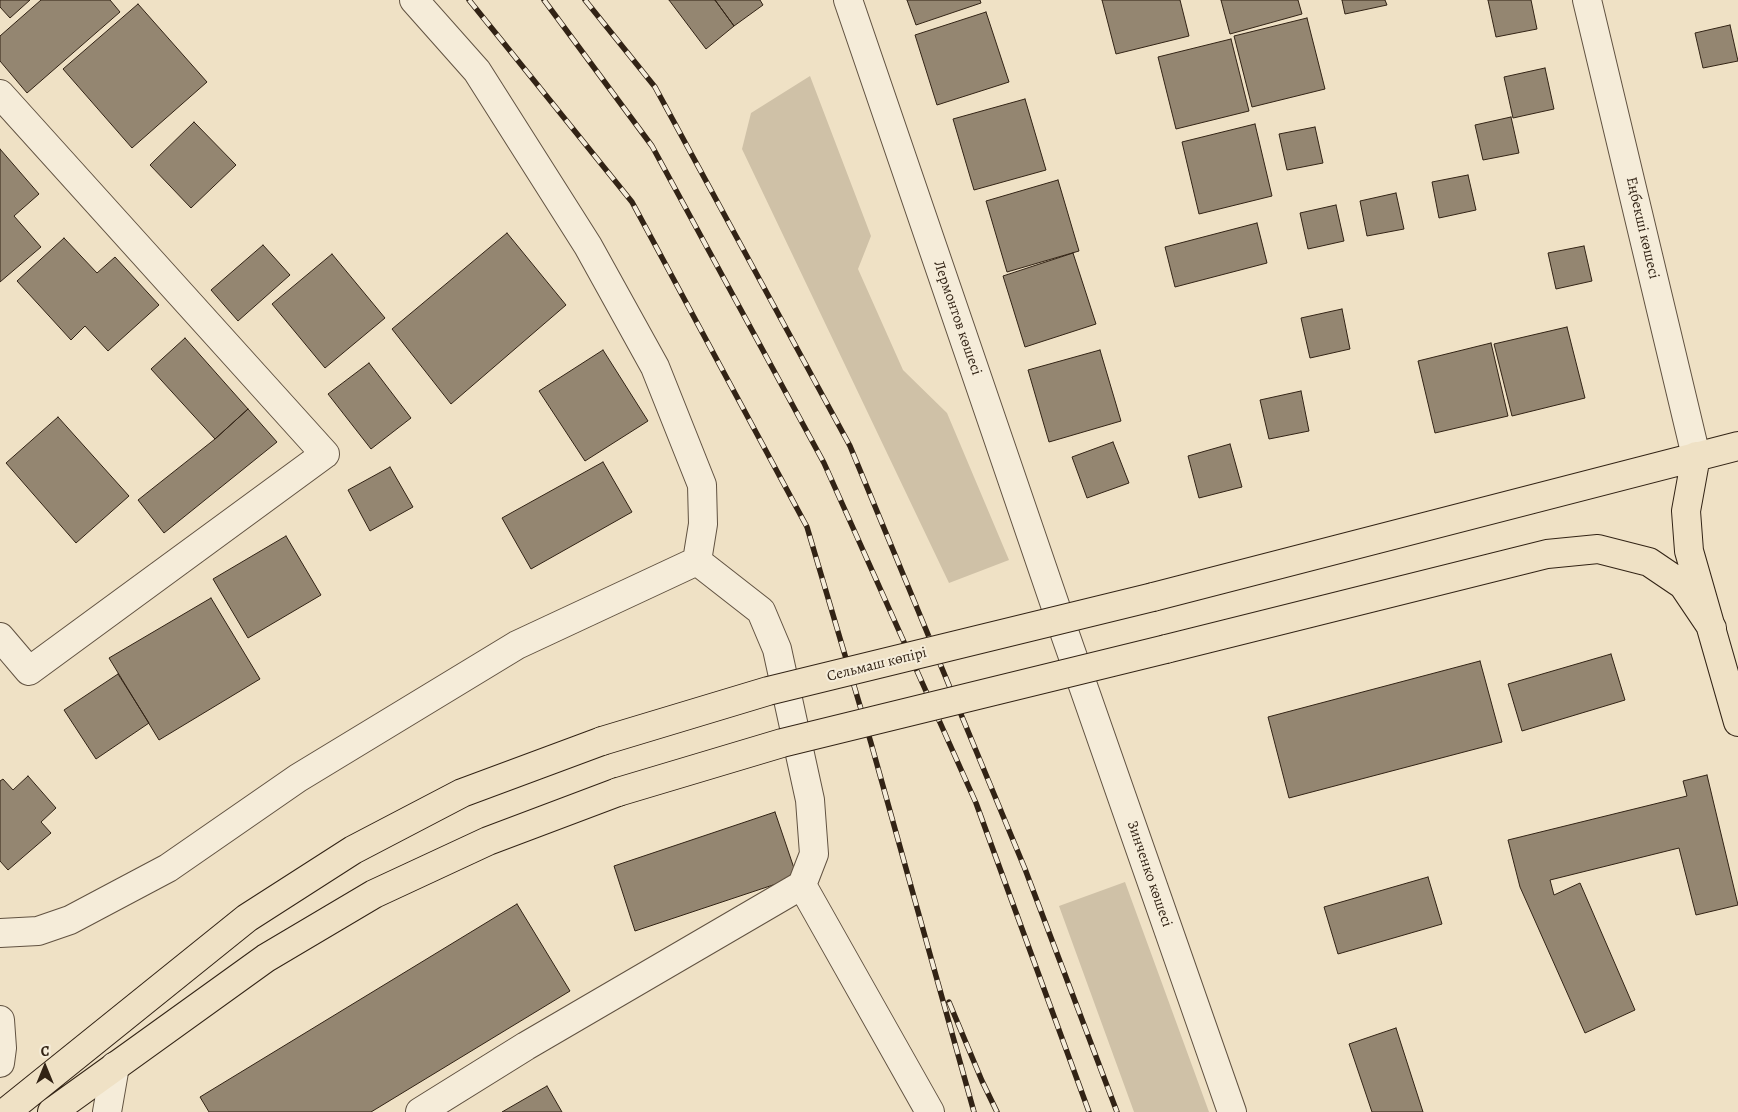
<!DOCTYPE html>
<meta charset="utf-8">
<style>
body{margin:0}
#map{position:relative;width:1738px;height:1112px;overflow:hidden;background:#efe1c5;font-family:Alegreya,serif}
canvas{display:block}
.north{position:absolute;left:20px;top:1042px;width:50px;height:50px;-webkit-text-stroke:4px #f5ecd9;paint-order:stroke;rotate:0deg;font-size:14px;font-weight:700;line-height:20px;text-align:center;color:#322315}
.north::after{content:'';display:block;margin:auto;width:18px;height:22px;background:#322315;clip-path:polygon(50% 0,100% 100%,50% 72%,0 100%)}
</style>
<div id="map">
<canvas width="1738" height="1112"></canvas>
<div class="north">С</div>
</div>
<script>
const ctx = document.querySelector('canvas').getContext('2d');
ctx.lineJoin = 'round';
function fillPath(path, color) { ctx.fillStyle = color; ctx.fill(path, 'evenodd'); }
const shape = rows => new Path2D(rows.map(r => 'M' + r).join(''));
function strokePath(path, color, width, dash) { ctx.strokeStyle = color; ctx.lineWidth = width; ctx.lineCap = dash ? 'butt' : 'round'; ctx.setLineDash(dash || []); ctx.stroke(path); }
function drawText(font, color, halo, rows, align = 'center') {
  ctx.font = font + ' Alegreya,serif'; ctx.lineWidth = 4; ctx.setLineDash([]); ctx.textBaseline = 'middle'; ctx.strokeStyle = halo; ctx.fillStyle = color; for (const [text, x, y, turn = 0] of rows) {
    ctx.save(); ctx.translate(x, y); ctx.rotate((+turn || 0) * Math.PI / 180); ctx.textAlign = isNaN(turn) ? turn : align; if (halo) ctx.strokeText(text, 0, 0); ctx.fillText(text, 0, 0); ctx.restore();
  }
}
const green = shape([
 [810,76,871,236,858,269,903,370,947,413,1009,560,949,583,742,149,751,113],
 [1125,882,1209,1112,1134,1112,1059,906]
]);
const building = shape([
 [0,0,30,0,10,18,0,7,0,0],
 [41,0,110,0,120,12,27,93,0,61,0,36,41,0],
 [669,0,715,0,734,26,706,49,669,0],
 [715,0,760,0,763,5,734,26,715,0],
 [907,0,980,0,981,3,916,25,907,0],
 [1102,0,1180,0,1189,36,1116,54,1102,0],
 [1221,0,1298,0,1302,14,1230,34,1221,0],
 [1342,0,1385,0,1387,5,1345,14,1342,0],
 [1488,0,1531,0,1537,29,1496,37,1488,0],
 [138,4,207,82,132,148,63,69,138,4],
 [986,12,1009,82,937,105,915,35,986,12],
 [1307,18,1325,89,1252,107,1234,36,1307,18],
 [1730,25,1738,61,1703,68,1695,33,1730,25],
 [1231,39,1249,111,1176,129,1158,57,1231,39],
 [1545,68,1554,109,1513,118,1504,77,1545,68],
 [1025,99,1046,170,974,190,953,119,1025,99],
 [1511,117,1519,153,1483,160,1475,125,1511,117],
 [194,122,236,165,191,208,150,165,194,122],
 [1255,124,1272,196,1199,214,1182,142,1255,124],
 [1315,127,1323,163,1287,170,1279,134,1315,127],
 [0,149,39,194,14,216,41,247,0,282,0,149],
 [1468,175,1476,210,1439,218,1432,182,1468,175],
 [1058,180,1079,251,1007,272,986,201,1058,180],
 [1396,193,1404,229,1367,236,1360,201,1396,193],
 [1336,205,1344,241,1308,249,1300,213,1336,205],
 [1257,223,1267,263,1175,287,1165,247,1257,223],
 [507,233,566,305,451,404,392,329,507,233],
 [64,238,97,273,115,257,159,305,108,351,85,326,71,340,17,281,64,238],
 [263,245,290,275,238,321,211,290,263,245],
 [1584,246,1592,281,1556,289,1548,253,1584,246],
 [1073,253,1096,324,1025,347,1003,276,1073,253],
 [332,254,385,318,325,368,272,304,332,254],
 [1342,309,1350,349,1310,358,1301,318,1342,309],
 [1567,327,1585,398,1512,416,1494,344,1567,327],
 [185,338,248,409,215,439,151,369,185,338],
 [1491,343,1508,416,1435,433,1418,361,1491,343],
 [603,350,648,421,585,461,539,391,603,350],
 [1100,350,1121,421,1049,442,1028,370,1100,350],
 [369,363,411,418,371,449,328,394,369,363],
 [1301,391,1309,431,1269,439,1260,400,1301,391],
 [248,409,277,442,164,533,138,500,215,439,248,409],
 [58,417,129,496,76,543,6,463,58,417],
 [1113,442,1129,483,1087,498,1072,457,1113,442],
 [1230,444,1242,487,1199,498,1188,456,1230,444],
 [603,462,632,512,531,569,502,518,603,462],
 [390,467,413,507,370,531,348,490,390,467],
 [286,536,321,595,248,638,213,579,286,536],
 [211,598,260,679,159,740,109,658,211,598],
 [1611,654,1625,700,1522,731,1508,684,1611,654],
 [1480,661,1502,742,1289,798,1268,717,1480,661],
 [118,674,149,723,96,759,64,710,118,674],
 [1707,775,1738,905,1696,915,1679,848,1550,880,1554,895,1580,883,1635,1010,1585,1033,1520,887,1508,840,1687,796,1683,781,1707,775],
 [28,776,56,808,41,822,51,833,8,870,0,861,0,781,3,779,13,790,28,776],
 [775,812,797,877,635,931,614,866,775,812],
 [1428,877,1442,924,1338,954,1324,907,1428,877],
 [517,904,570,991,371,1112,209,1112,200,1097,517,904],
 [1396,1028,1423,1112,1372,1112,1349,1044,1396,1028],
 [547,1086,562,1112,502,1112,547,1086]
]);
const minor = shape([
 [414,0,477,71,588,246,655,367,702,485,703,524,697,561],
 [848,0,1066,637,1232,1112],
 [1587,0,1696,456],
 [0,94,325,454,29,671,0,637],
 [802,885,930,1112],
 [0,933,38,931,70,920,168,868,298,778,517,645,697,561],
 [0,1020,2,1048,0,1063],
 [107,1112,115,1066],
 [420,1112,526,1046,802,885,814,854,810,800,777,649,761,611,697,561]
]);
const major = shape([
 [1696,456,1686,511,1689,551,1738,722],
 [1153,597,1738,446],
 [1166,649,1547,554,1598,549,1649,562,1683,585,1712,628],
 [6,1112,247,918,353,850,462,793,602,741],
 [52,1112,266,958,374,894,488,841,618,792]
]);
const rail = shape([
 [469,0,632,202,807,527,871,743,974,1112],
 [544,0,652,146,824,463,976,803,1089,1112],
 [585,0,655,87,850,446,1025,869,1117,1112],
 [949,1002,982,1081,997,1112]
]);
const majorBridge = shape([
 [602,741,768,691,1153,597],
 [618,792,782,743,1166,649]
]);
const streetNames = [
 ["Еңбекші көшесі",1642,228,77],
 ["Лермонтов көшесі",957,318,71],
 ["Сельмаш көпірі",877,665,-14],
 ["Зинченко көшесі",1149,874,71]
];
fillPath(green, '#cfc1a7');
fillPath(building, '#948671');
strokePath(building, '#322315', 1);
strokePath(minor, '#615241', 30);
strokePath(major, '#322315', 30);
strokePath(minor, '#f5ecd9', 28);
strokePath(major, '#efe1c5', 28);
strokePath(rail, '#322315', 5.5);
strokePath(rail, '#f5ecd9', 4, [11]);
strokePath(majorBridge, '#322315', 30, []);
strokePath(majorBridge, '#efe1c5', 28);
drawText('15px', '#322315', '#f5ecd9', streetNames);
</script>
